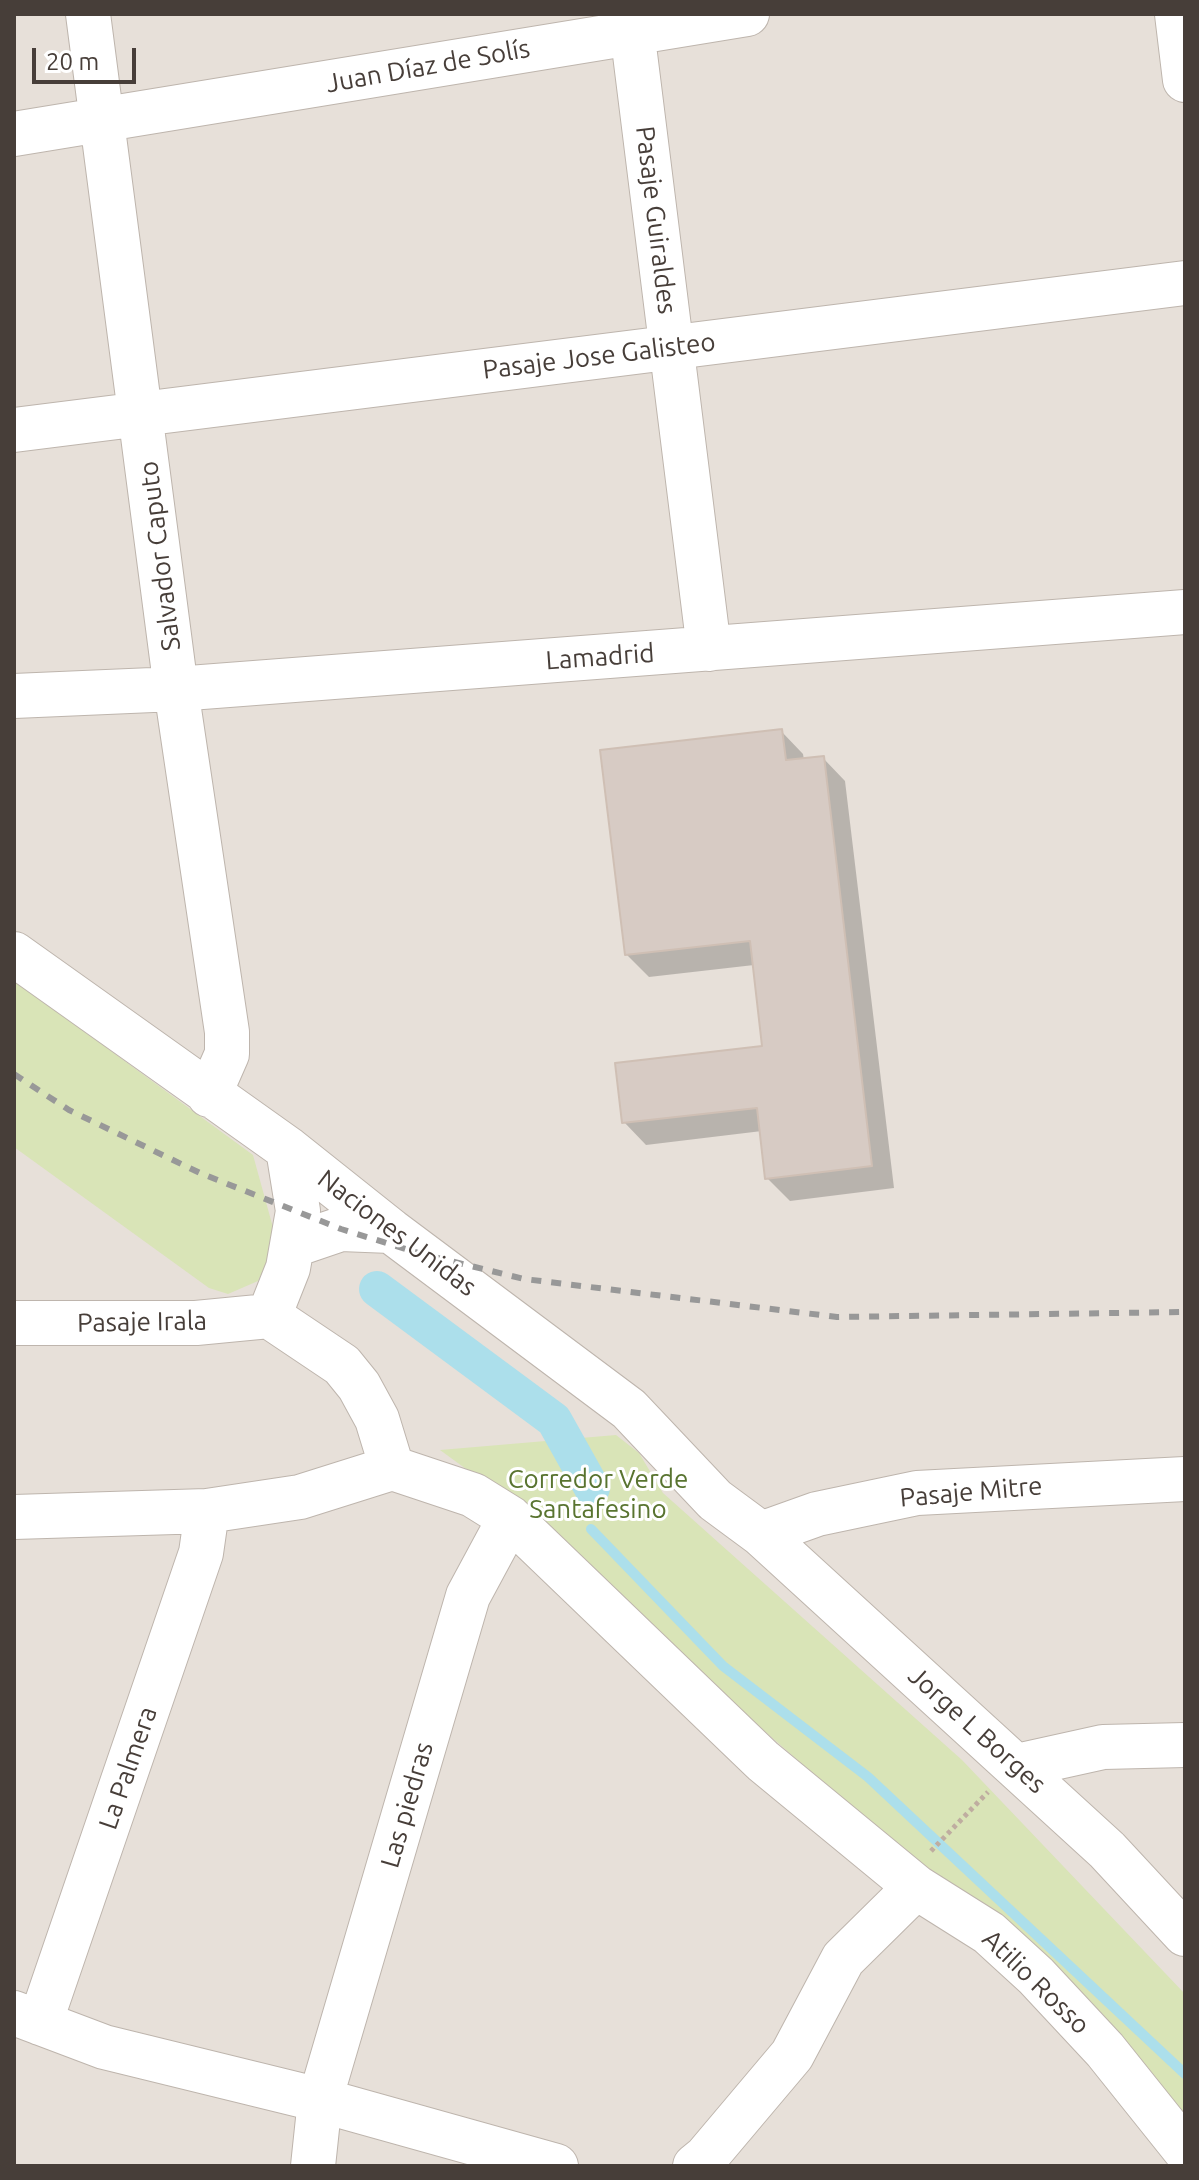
<!DOCTYPE html>
<meta charset="utf-8">
<style>
body{margin:0}
#map{position:relative;width:1199px;height:2180px;overflow:hidden;background:#f4efea;font-family:Ubuntu,sans-serif}
canvas{display:block}
.frame{position:absolute;inset:0;border:16px solid #473e39;pointer-events:none}
.scale{position:absolute;left:32px;top:48px;width:104px;height:36px;box-sizing:border-box;border:4px solid #473e39;border-top:0;padding-left:10px;font-size:24px;line-height:28px;white-space:nowrap;color:#473e39;-webkit-text-stroke:6px #fff;paint-order:stroke}
</style>
<div id="map">
<canvas width="1199" height="2180"></canvas>
<div class="frame"></div>
<div class="scale">20 m</div>
</div>
<script>
const ctx = document.querySelector('canvas').getContext('2d');
ctx.lineJoin = 'round';
function fillPath(path, color) { ctx.fillStyle = color; ctx.fill(path, 'evenodd'); }
const shape = rows => new Path2D(rows.map(r => 'M' + r).join(''));
function strokePath(path, color, width, dash) { ctx.strokeStyle = color; ctx.lineWidth = width; ctx.lineCap = dash ? 'butt' : 'round'; ctx.setLineDash(dash || []); ctx.stroke(path); }
function drawText(font, color, halo, rows, align = 'center') {
  ctx.font = font + ' Ubuntu,sans-serif'; ctx.lineWidth = 6; ctx.setLineDash([]); ctx.textBaseline = 'middle'; ctx.strokeStyle = halo; ctx.fillStyle = color; for (const [text, x, y, turn = 0] of rows) {
    ctx.save(); ctx.translate(x, y); ctx.rotate((+turn || 0) * Math.PI / 180); ctx.textAlign = isNaN(turn) ? turn : align; if (halo) ctx.strokeText(text, 0, 0); ctx.fillText(text, 0, 0); ctx.restore();
  }
}
const residential = shape([
 [14,14,1185,14,1185,2166,14,2166]
]);
const green = shape([
 [14,980,253,1155,277,1242,258,1281,228,1294,209,1288,14,1147],
 [616,1435,639,1453,663,1493,962,1760,1185,1994,1185,2128,893,1844,736,1706,561,1538,440,1450]
]);
const shadow = shape([
 [781,731,803,754,804,760,823,758,845,781,894,1188,790,1201,767,1178,762,1131,646,1145,624,1122,764,1048,754,965,649,977,626,954]
]);
const stream = shape([
 [591,1529,723,1666,868,1777,1185,2074]
]);
const canal = shape([
 [377,1289,554,1420,592,1488]
]);
const building = shape([
 [782,729,786,760,824,756,872,1166,765,1179,757,1108,622,1123,615,1063,762,1046,750,941,625,955,600,750,782,729]
]);
const path = shape([
 [931,1851,988,1792]
]);
const minor = shape([
 [88,14,176,689,227,1032,227,1054,209,1095],
 [1177,14,1185,80],
 [632,30,709,649],
 [14,134,747,14],
 [14,430,1185,283],
 [14,696,176,689,1185,612],
 [14,954,288,1149,391,1231,629,1409,715,1500,761,1534,1107,1850,1185,1934],
 [294,1245,341,1229,391,1231],
 [269,1316,342,1365,359,1386,377,1419,392,1468],
 [269,1316,288,1268,298,1211,288,1149],
 [14,1323,196,1323,269,1316],
 [392,1468,473,1495,510,1518,763,1761,916,1887],
 [14,1517,207,1511,300,1497,392,1468],
 [761,1534,817,1514,917,1493,1185,1479],
 [1017,1766,1103,1747,1185,1745],
 [14,2013,104,2047,320,2100,556,2166],
 [40,2023,201,1553,207,1511],
 [313,2166,320,2100,468,1596,510,1518],
 [695,2166,706,2157,792,2055,843,1959,916,1887,989,1933,1036,1976,1105,2050,1185,2150]
]);
const rail = shape([
 [14,1074,69,1110,200,1173,341,1229,422,1254,524,1279,837,1317,1185,1312]
]);
const streetNames = [
 ["Juan Díaz de Solís",428,66,-10],
 ["Pasaje Guiraldes",656,220,83],
 ["Pasaje Jose Galisteo",599,356,-7],
 ["Salvador Caputo",160,556,-97],
 ["Lamadrid",600,657,-4],
 ["Naciones Unidas",397,1233,37],
 ["Pasaje Irala",142,1322,-1],
 ["Pasaje Mitre",971,1492,-5],
 ["Jorge L Borges",977,1730,42],
 ["La Palmera",128,1768,-71],
 ["Las piedras",407,1805,-74],
 ["Atilio Rosso",1036,1982,44]
];
const parkNames = [
 ["Corredor Verde",598,1479],
 ["Santafesino",598,1509]
];
fillPath(residential, '#e7e0d9');
fillPath(green, '#d9e4b7');
fillPath(shadow, '#0003');
strokePath(stream, '#acdfeb', 10);
strokePath(canal, '#acdfeb', 36);
fillPath(building, '#d7cbc4');
strokePath(building, '#cfbfb4', 2);
strokePath(minor, '#beb5ad', 46);
strokePath(path, '#bfada0', 5, [4, 4]);
strokePath(minor, '#fff', 44);
strokePath(rail, '#989898', 6, [10, 10]);
drawText('26px', '#473e39', '#fff', streetNames);
drawText('26px', '#597430', '#fff', parkNames);
</script>
